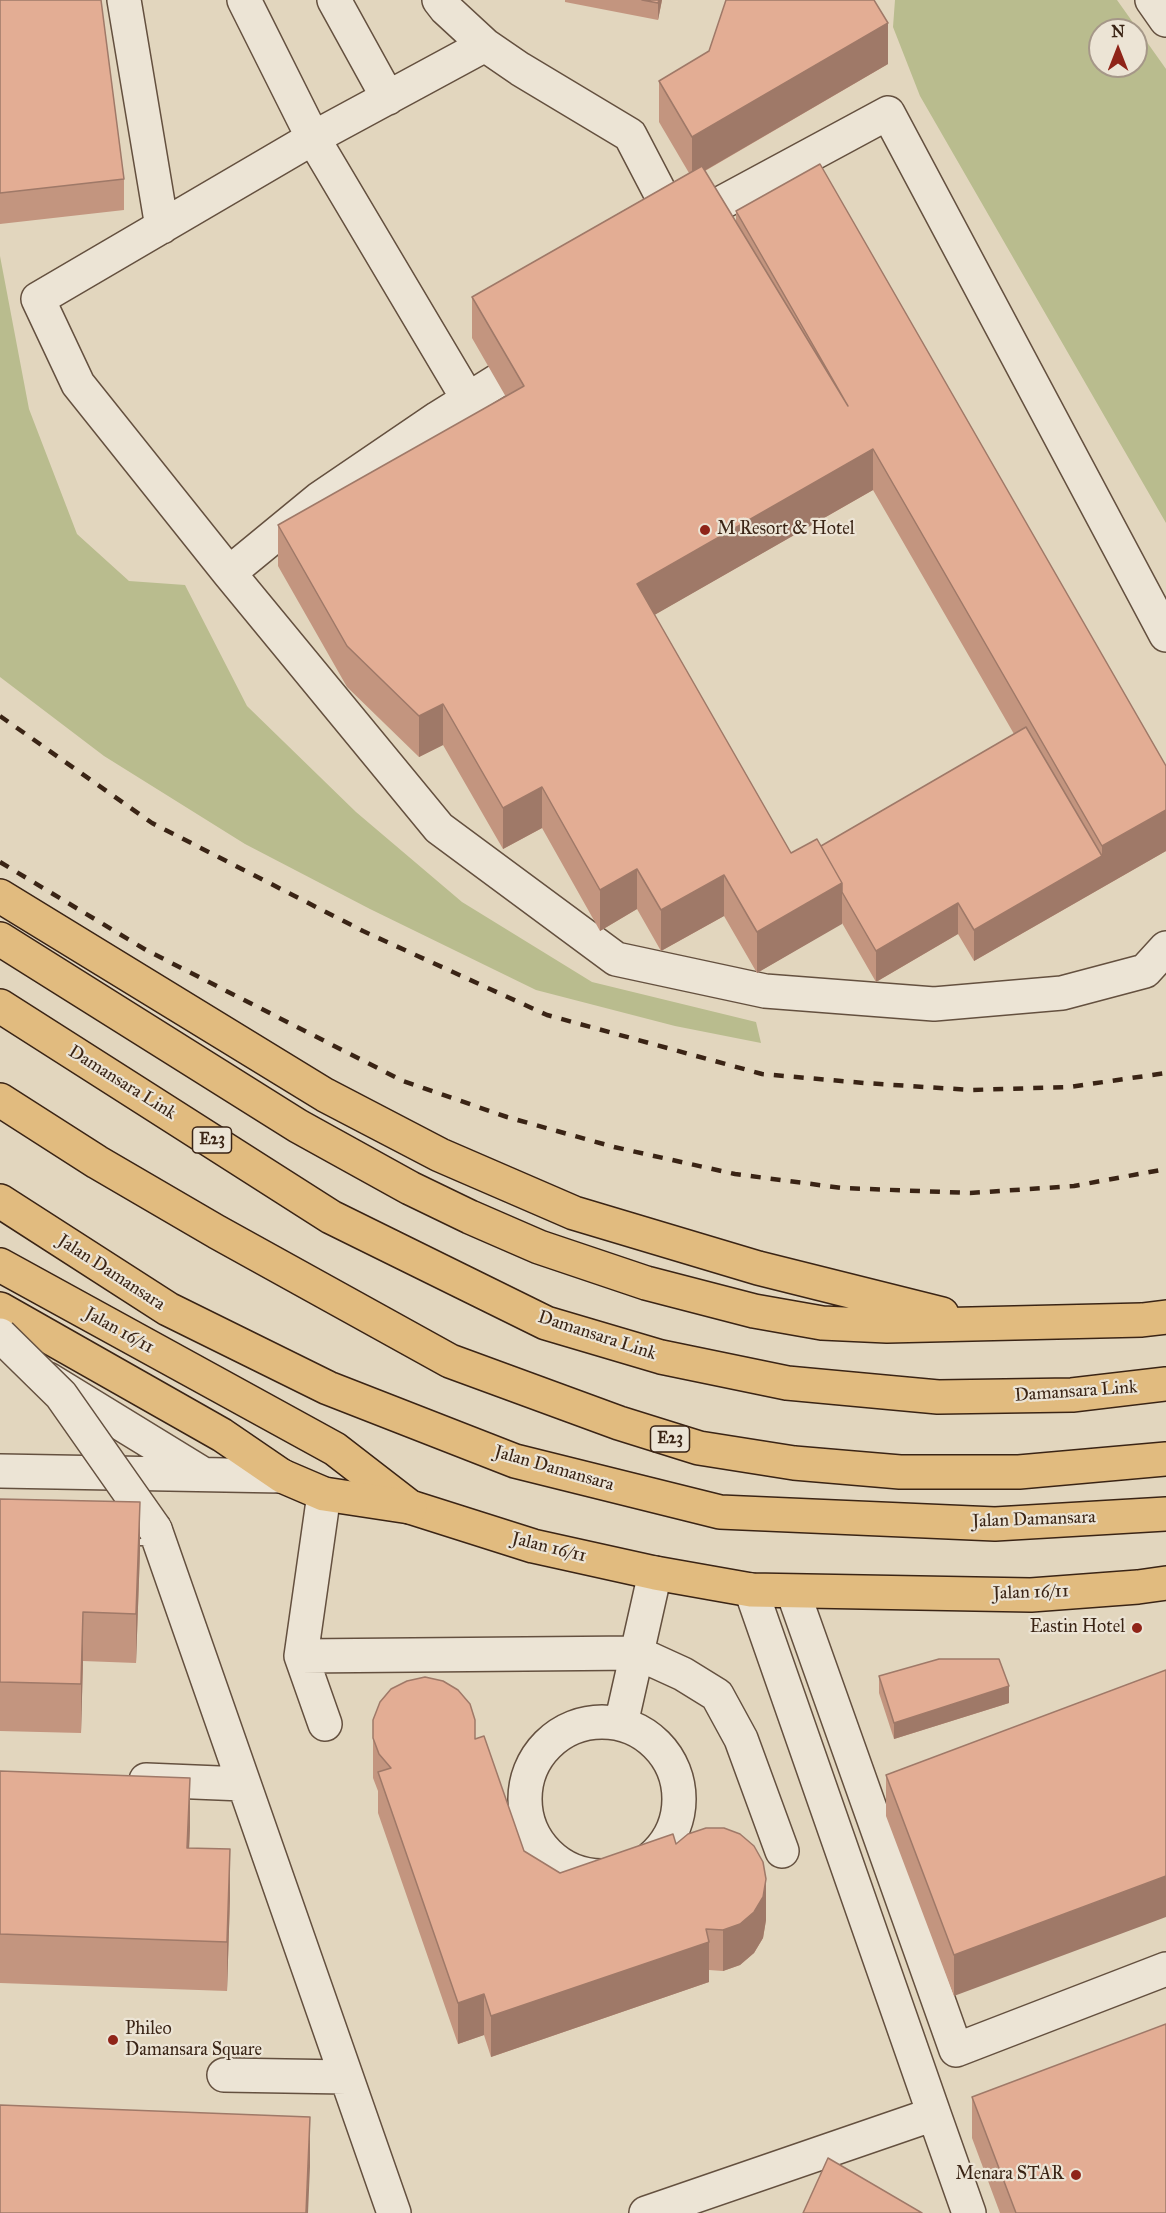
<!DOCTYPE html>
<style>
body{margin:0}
#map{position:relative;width:1166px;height:2213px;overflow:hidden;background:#e2d6be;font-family:"IM FELL Great Primer",serif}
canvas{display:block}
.north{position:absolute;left:1088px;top:18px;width:60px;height:60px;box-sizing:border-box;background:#ece4d5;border:2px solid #a59788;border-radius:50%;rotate:0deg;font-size:16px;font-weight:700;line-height:24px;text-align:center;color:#3a2415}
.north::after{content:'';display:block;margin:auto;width:21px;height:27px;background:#8f2418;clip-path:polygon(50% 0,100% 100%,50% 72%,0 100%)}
</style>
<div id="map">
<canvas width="1166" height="2213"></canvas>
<div class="north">N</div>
</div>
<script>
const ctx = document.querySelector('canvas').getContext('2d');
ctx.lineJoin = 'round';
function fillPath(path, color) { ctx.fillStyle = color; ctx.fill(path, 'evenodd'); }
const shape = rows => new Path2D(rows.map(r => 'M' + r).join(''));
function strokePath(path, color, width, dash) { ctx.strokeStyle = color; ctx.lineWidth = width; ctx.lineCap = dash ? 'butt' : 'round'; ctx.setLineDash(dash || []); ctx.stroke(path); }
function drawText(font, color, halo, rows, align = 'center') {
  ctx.font = font + ' "IM FELL Great Primer",serif'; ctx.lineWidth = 4.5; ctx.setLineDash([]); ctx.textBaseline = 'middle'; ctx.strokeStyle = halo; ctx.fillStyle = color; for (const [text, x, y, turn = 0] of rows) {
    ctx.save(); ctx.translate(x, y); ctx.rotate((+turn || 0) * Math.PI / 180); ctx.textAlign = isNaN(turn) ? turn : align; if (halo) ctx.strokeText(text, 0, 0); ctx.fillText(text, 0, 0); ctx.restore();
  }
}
const green = shape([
 [895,0,1117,0,1166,69,1166,523,920,96,893,27],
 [1100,30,1136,30,1136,66,1100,66],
 [0,256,29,409,77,534,129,581,185,585,247,706,356,812,462,902,592,982,756,1022,761,1043,675,1026,536,990,370,909,245,844,104,756,0,677]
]);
const minor = shape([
 [124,0,162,227],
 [244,0,313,138,38,299,78,384,229,573,439,828,616,959,765,991,934,1004,1062,993,1145,971,1166,948],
 [334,0,388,98],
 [439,0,446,9,485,45,520,69,630,135,680,231],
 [1152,0,1166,20],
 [684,223,888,113,1166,635],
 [468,399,313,138,485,45],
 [229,573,319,499,438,418,534,358],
 [48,1379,203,1474],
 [0,1471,282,1476],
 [324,1494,301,1656,325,1724],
 [125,1528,155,1529,394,2213],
 [751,1590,934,2114],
 [793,1592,956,2050,1166,1969],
 [301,1656,637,1653,683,1674,717,1695,741,1739,782,1851],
 '525 1799a77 77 0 1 1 154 0a77 77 0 1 1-154 0Z',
 [621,1724,655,1573],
 [146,1780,243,1784],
 [224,2075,346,2077],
 [646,2213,934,2114,969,2213]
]);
const major = shape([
 [0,1201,168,1309,328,1388,515,1461,720,1512,995,1524,1166,1514],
 [0,1265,335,1449,410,1507,533,1546,655,1573,751,1590,1031,1595,1138,1587,1166,1583]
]);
const highway = shape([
 [0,896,325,1095,440,1155,574,1213,758,1268,942,1314],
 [0,939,298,1126,410,1188,470,1217,539,1247,646,1283,754,1311,822,1323,887,1326,1142,1320,1166,1317],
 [0,1006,331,1217,546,1323,661,1357,787,1383,938,1397,1072,1395,1166,1384],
 [0,1100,97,1162,217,1232,450,1361,619,1423,699,1448,794,1463,900,1472,1019,1472,1166,1459],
 [0,1309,222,1435,282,1476,324,1494,410,1507]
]);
const rail = shape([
 [0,716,152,823,363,931,547,1015,762,1074,864,1083,971,1090,1069,1087,1166,1073],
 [0,862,146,950,403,1081,507,1117,614,1147,735,1174,842,1188,970,1193,1074,1186,1166,1169]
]);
const minorBridge = shape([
 [0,1335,61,1395,155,1529]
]);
const wall = shape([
 [0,0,124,179,124,210,0,224],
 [565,0,662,0,658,20,565,2],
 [888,64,705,171,736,223,736,211,1166,851,974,961,958,934,876,982,842,923,757,973,724,916,661,951,637,909,600,931,542,828,503,849,443,745,419,757,347,687,278,566,278,525,506,397,472,338,472,297,689,173,659,122,659,81],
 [873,490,1014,734,821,846,791,853,654,615],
 [0,1499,140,1551,136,1663,83,1661,81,1733,0,1731],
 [1166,1670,954,1996,886,1816,886,1775],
 [879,1676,1009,1703,894,1739,879,1693],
 [373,1720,475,1739,524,1851,560,1873,676,1844,766,1920,763,1938,754,1953,740,1965,723,1971,709,1970,709,1982,491,2057,484,2035,458,2044,378,1813,378,1791,373,1778],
 [0,1771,190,1827,189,1848,230,1898,227,1991,0,1983],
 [972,2097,1166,2213,1000,2213,972,2138]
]);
const shadedWall = shape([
 [659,0,662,0,658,20,658,3],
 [888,23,888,64,692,178,692,137],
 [873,449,873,490,637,625,637,584],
 [443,704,443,745,419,757,419,716],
 [542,787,542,828,503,849,503,808],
 [1166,810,1166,851,974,961,974,930,1102,856,1102,846],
 [637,869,637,909,600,931,600,890],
 [724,875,724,916,661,951,661,910],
 [842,883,842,924,757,973,757,932],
 [958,903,958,934,876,982,876,951],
 [140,1502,140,1551,136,1663,136,1614],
 [83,1612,83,1661,81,1733,81,1684],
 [1009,1686,1009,1703,894,1739,894,1723],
 [190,1778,190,1827,187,1897,187,1848],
 [230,1849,230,1898,227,1991,227,1942],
 [1166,1876,1166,1917,954,1996,954,1955],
 [766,1879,766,1920,763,1938,754,1953,740,1965,723,1971,723,1930],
 [709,1942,709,1982,491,2057,491,2016],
 [484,1994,484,2035,458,2044,458,2003],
 [310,2117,310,2167,308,2213,306,2213]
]);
const building = shape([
 [0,0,101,0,124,179,0,193,0,0],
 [642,0,659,0,658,3,642,0],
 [726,0,874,0,888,23,692,137,659,81,709,51,726,0],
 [820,164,1166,766,1166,810,1102,846,873,449,637,584,791,853,817,839,842,883,757,932,724,875,661,910,637,869,600,890,542,787,503,808,443,704,419,716,347,646,278,525,524,386,472,297,702,166,848,406,736,211,820,164],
 [1026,727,1102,856,974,930,958,903,876,951,842,892,842,883,821,846,1026,727],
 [0,1499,140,1502,136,1614,83,1612,81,1684,0,1682,0,1499],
 [939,1659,999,1659,1009,1686,894,1723,879,1676,939,1659],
 [1166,1670,1166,1876,954,1955,886,1775,1166,1670],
 [425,1677,443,1681,458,1690,470,1704,475,1720,475,1739,484,1736,524,1851,560,1873,673,1834,676,1844,688,1834,706,1828,724,1828,740,1834,754,1846,763,1862,766,1879,763,1897,754,1912,740,1924,723,1930,706,1929,709,1942,491,2016,484,1994,458,2003,378,1772,391,1768,379,1754,373,1738,373,1720,380,1702,391,1689,407,1681,425,1677],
 [0,1771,190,1778,187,1848,230,1849,227,1942,0,1934,0,1771],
 [1166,2024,1166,2213,1016,2213,972,2097,1166,2024],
 [0,2105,310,2117,306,2213,0,2213,0,2105],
 [828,2158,922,2213,803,2213,828,2158]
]);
const markers = [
 [705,530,6,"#8f2418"],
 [1137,1628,6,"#8f2418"],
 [113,2040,6,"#8f2418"],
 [1076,2175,6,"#8f2418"]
];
const shields = [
 [212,1140,39],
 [670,1439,39]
];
const shieldNames = [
 ["E23",212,1140],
 ["E23",670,1439]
];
const poiNames = [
 ["M Resort & Hotel",717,530],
 ["Eastin Hotel",1125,1628,"right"],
 ["Phileo",125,2030],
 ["Damansara Square",125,2051],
 ["Menara STAR",1064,2175,"right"]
];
const streetNames = [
 ["Damansara Link",122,1083,32],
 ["Jalan Damansara",111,1273,33],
 ["Jalan 16/11",119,1331,29],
 ["Damansara Link",597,1336,18],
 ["Damansara Link",1076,1392,-4],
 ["Jalan Damansara",554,1469,16],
 ["Jalan Damansara",1034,1520,-2],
 ["Jalan 16/11",549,1548,14],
 ["Jalan 16/11",1031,1593,-2]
];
fillPath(green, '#b9bc8e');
strokePath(minor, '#64503f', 36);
strokePath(major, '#3a2415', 36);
strokePath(highway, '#3a2415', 36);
strokePath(minor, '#ece4d5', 33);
strokePath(major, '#e1bb7f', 33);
strokePath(highway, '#e1bb7f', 33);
strokePath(rail, '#3a2415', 4.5, [10, 10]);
strokePath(minorBridge, '#64503f', 36, []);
strokePath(minorBridge, '#ece4d5', 33);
fillPath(wall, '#c3957f');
fillPath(shadedWall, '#9f7968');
fillPath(building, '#e3ad94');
strokePath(building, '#9f7968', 1.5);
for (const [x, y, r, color] of markers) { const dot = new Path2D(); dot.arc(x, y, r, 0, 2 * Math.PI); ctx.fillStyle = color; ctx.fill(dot); strokePath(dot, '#ece4d5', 2); }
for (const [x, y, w] of shields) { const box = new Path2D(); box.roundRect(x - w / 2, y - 13, w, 26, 4.5); ctx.fillStyle = '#ece4d5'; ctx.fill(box); strokePath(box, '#3a2415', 1.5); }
drawText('bold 16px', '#3a2415', null, shieldNames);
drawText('18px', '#3a2415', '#ece4d5', poiNames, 'left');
drawText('18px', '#3a2415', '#ece4d5', streetNames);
</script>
